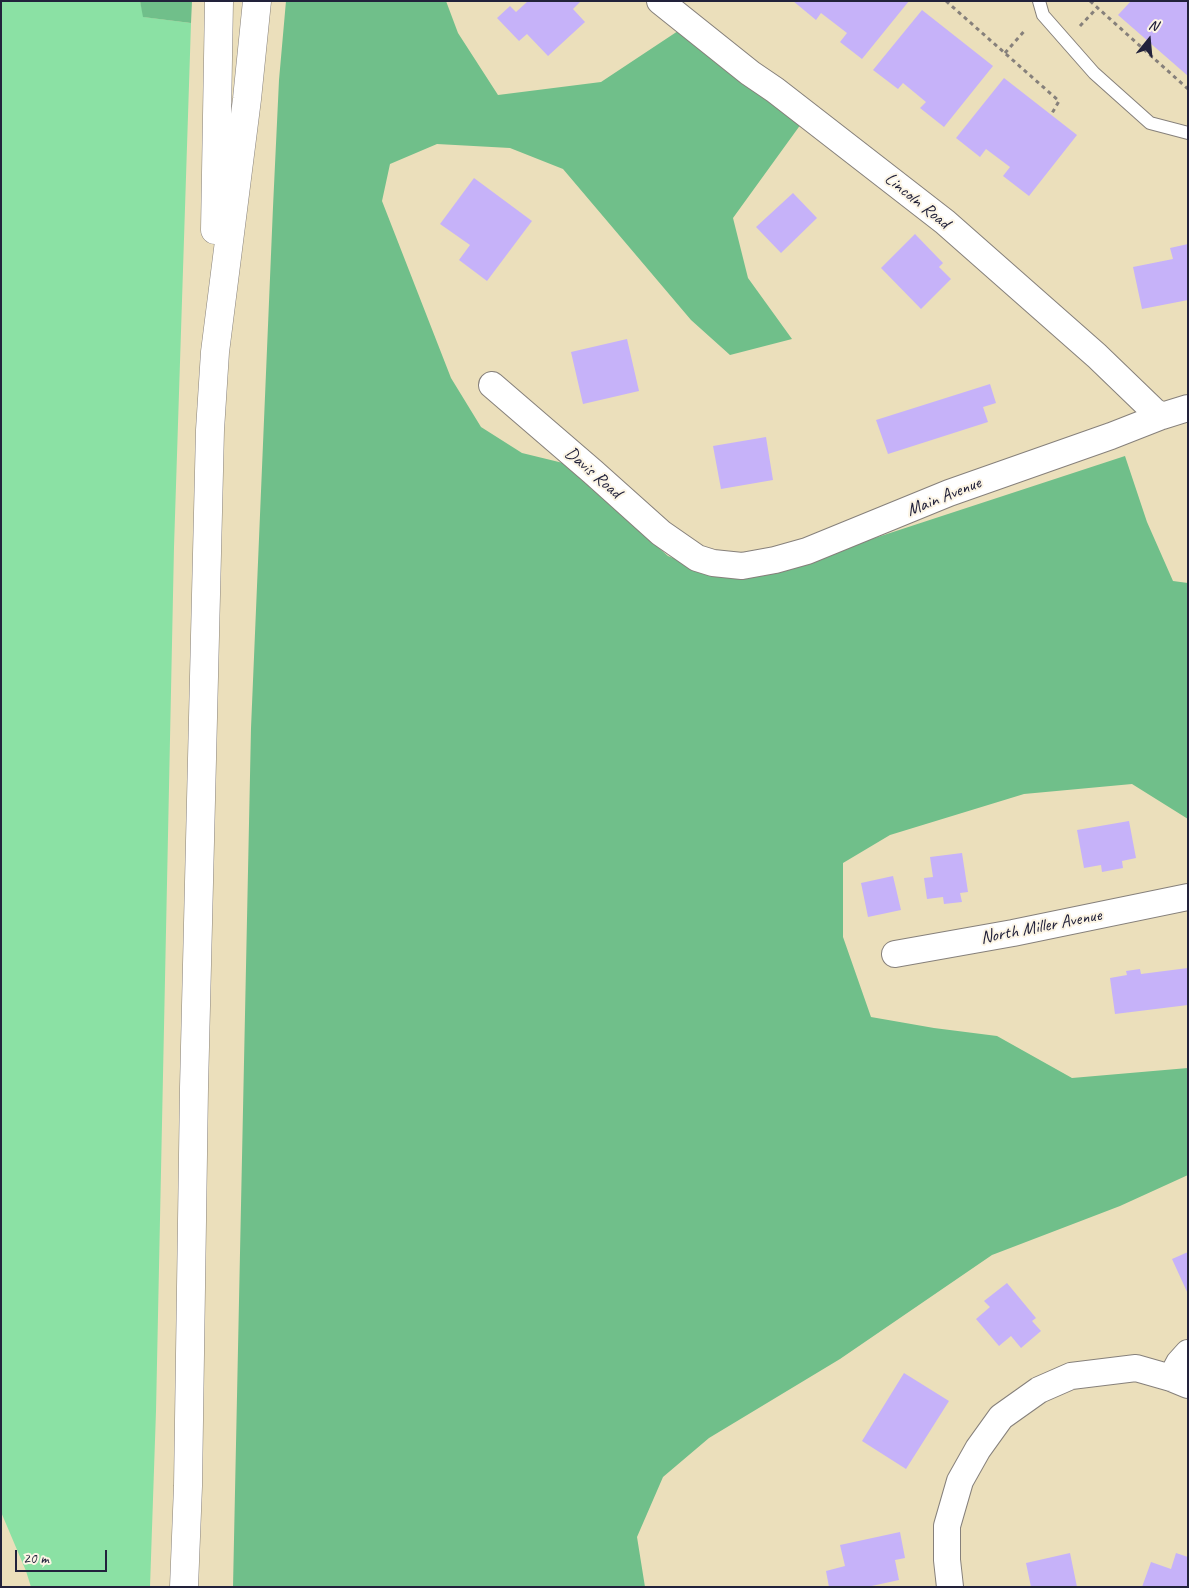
<!DOCTYPE html>
<style>
body{margin:0}
#map{position:relative;width:1189px;height:1588px;overflow:hidden;background:#ebdfbb;font-family:Caveat,sans-serif}
canvas{display:block}
.frame{position:absolute;inset:0;border:2px solid #22223b;pointer-events:none}
.north{position:absolute;left:1124px;top:15px;width:50px;height:50px;-webkit-text-stroke:4px #fcf5e5;paint-order:stroke;rotate:17deg;font-size:14px;font-weight:700;line-height:20px;text-align:center;color:#22223b}
.north::after{content:'';display:block;margin:auto;width:18px;height:22px;background:#22223b;clip-path:polygon(50% 0,100% 100%,50% 72%,0 100%)}
.scale{position:absolute;left:15px;top:1550px;width:92px;height:22px;box-sizing:border-box;border:2px solid #22223b;border-top:0;padding-left:6px;font-size:15px;line-height:18px;white-space:nowrap;color:#22223b;-webkit-text-stroke:4px #fcf5e5;paint-order:stroke}
</style>
<div id="map">
<canvas width="1189" height="1588"></canvas>
<div class="frame"></div>
<div class="north">N</div>
<div class="scale">20 m</div>
</div>
<script>
const ctx = document.querySelector('canvas').getContext('2d');
ctx.lineJoin = 'round';
function fillPath(path, color) { ctx.fillStyle = color; ctx.fill(path, 'evenodd'); }
const shape = rows => new Path2D(rows.map(r => 'M' + r).join(''));
function strokePath(path, color, width, dash) { ctx.strokeStyle = color; ctx.lineWidth = width; ctx.lineCap = dash ? 'butt' : 'round'; ctx.setLineDash(dash || []); ctx.stroke(path); }
function drawText(font, color, halo, rows, align = 'center') {
  ctx.font = font + ' Caveat,sans-serif'; ctx.lineWidth = 4; ctx.setLineDash([]); ctx.textBaseline = 'middle'; ctx.strokeStyle = halo; ctx.fillStyle = color; for (const [text, x, y, turn = 0] of rows) {
    ctx.save(); ctx.translate(x, y); ctx.rotate((+turn || 0) * Math.PI / 180); ctx.textAlign = isNaN(turn) ? turn : align; if (halo) ctx.strokeText(text, 0, 0); ctx.fillText(text, 0, 0); ctx.restore();
  }
}
const green = shape([
 [1,1,140,1,144,17,191,23,174,547,156,1411,150,1587,31,1587,26,1571,1,1512]
]);
const forest = shape([
 [140,1,192,1,191,23,143,17],
 [286,1,446,1,458,33,498,95,601,82,678,31,801,124,733,218,748,278,792,339,730,355,691,320,563,169,510,148,437,144,390,164,382,201,451,378,481,427,522,453,563,463,668,556,719,576,771,572,1125,456,1147,522,1173,581,1188,583,1188,819,1132,784,1024,794,890,835,843,863,843,937,871,1017,934,1028,997,1036,1072,1078,1188,1068,1188,1175,1120,1206,992,1255,840,1359,709,1438,663,1477,637,1537,645,1587,233,1587,251,728,273,207,279,80]
]);
const building = shape([
 [528,1,581,1,573,9,585,22,548,56,527,34,519,41,497,18,510,6,516,12],
 [793,1,909,1,862,59,840,42,847,33,821,13,816,20],
 [1131,1,1188,1,1188,76,1118,15],
 [922,10,993,66,944,127,920,108,926,102,903,83,898,89,873,70],
 [1004,78,1077,135,1029,196,1003,176,1010,167,986,149,980,157,956,138],
 [474,178,532,221,487,281,459,260,470,245,440,224],
 [793,193,817,218,781,253,756,227],
 [915,234,943,263,939,267,951,279,921,309,881,268],
 [1188,244,1188,300,1142,309,1133,267,1173,259,1170,248],
 [627,339,639,391,583,404,571,352],
 [990,384,996,403,983,407,988,422,888,454,876,420],
 [766,437,773,480,721,489,713,446],
 [1129,821,1136,858,1122,861,1123,868,1102,872,1101,865,1084,868,1077,830],
 [962,853,968,892,960,893,962,902,944,904,943,897,927,899,924,878,933,877,930,857],
 [893,876,901,910,868,917,861,883],
 [1188,968,1188,1005,1115,1014,1110,978,1127,975,1126,971,1140,969,1141,974],
 [1188,1252,1188,1294,1172,1259],
 [1007,1283,1036,1318,1032,1321,1041,1331,1021,1348,1011,1336,999,1346,976,1319,990,1307,984,1301],
 [904,1373,949,1401,906,1469,862,1441],
 [900,1532,905,1558,895,1560,899,1580,867,1587,829,1587,826,1571,845,1566,840,1545],
 [1070,1553,1077,1587,1031,1587,1026,1563],
 [1176,1553,1188,1557,1188,1587,1142,1587,1151,1562,1171,1569]
]);
const path = shape([
 [946,1,1059,101,1051,115],
 [1090,1,1188,89],
 [1080,26,1097,8],
 [1005,53,1026,29]
]);
const service = shape([
 [1039,1,1043,15,1094,73,1150,123,1188,133]
]);
const minor = shape([
 [660,1,750,73,775,90,945,222,1097,356,1154,411,1162,416],
 [492,385,593,472,661,533,697,558,713,563,742,566,775,560,807,551,949,493,1111,436,1162,416,1188,408],
 [895,954,1013,933,1188,897],
 [1171,1378,1179,1363,1188,1353],
 [950,1587,947,1560,947,1526,960,1481,978,1449,1001,1417,1039,1390,1071,1376,1136,1368,1171,1378,1188,1385]
]);
const motorway = shape([
 [215,230,219,1],
 [184,1587,188,1486,194,1088,210,430,215,352,247,99,257,1]
]);
const streetNames = [
 ["Lincoln Road",917,201,39],
 ["Davis Road",593,473,41],
 ["Main Avenue",944,497,-22],
 ["North Miller Avenue",1041,927,-11]
];
fillPath(green, '#8be1a4');
fillPath(forest, '#70bf8a');
fillPath(building, '#c6b2f9');
strokePath(service, '#86807b', 14);
strokePath(minor, '#86807b', 28);
strokePath(motorway, '#86807b', 29);
strokePath(path, '#86807b', 3, [4, 4]);
strokePath(service, '#fff', 12);
strokePath(minor, '#fff', 26);
strokePath(motorway, '#fff', 28);
drawText('18px', '#22223b', '#fcf5e5', streetNames);
</script>
